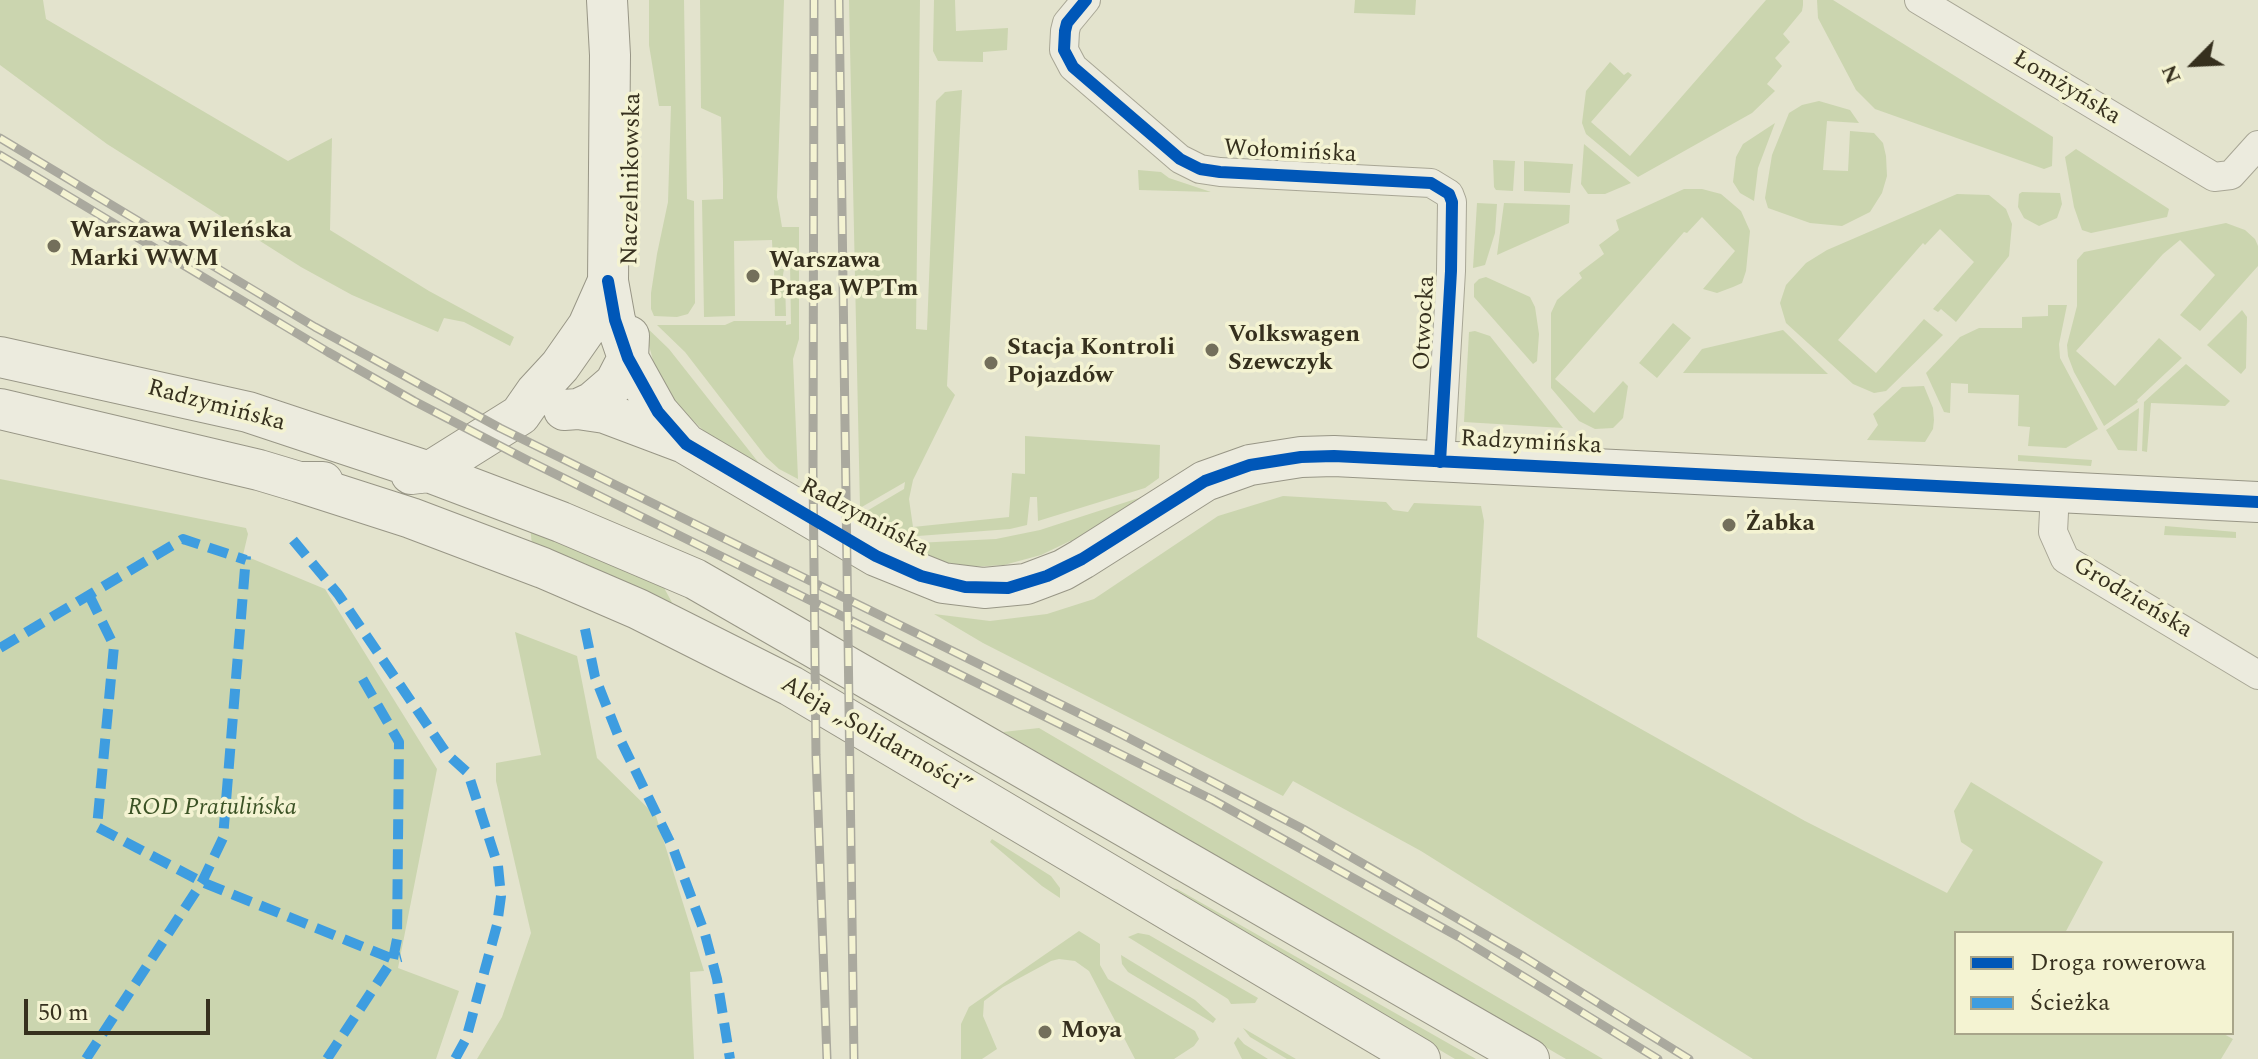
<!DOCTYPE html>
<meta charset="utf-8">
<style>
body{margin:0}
#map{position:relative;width:2258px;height:1059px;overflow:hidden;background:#e3e3cd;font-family:Spectral,serif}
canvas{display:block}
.legend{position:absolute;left:1954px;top:931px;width:280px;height:104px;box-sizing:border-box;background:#f4f3d2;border:2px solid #a8a58a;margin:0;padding:10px 14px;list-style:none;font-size:24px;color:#36301e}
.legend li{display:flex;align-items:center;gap:16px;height:40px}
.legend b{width:40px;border:2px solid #a8a58a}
.north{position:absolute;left:2154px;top:24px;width:80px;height:80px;-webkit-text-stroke:6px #f4f3d2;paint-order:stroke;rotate:246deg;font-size:22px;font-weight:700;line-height:32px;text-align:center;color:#36301e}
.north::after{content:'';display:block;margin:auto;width:28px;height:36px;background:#36301e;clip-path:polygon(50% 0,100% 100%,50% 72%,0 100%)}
.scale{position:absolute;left:24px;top:999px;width:186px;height:36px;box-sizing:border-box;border:4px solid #36301e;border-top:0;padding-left:10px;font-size:24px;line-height:28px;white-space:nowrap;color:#36301e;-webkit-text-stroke:6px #f4f3d2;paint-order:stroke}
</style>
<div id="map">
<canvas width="2258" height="1059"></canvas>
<ul class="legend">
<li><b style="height:10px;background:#0057b8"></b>Droga rowerowa</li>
<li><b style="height:10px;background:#3e9de0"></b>Ścieżka</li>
</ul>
<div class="north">N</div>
<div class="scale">50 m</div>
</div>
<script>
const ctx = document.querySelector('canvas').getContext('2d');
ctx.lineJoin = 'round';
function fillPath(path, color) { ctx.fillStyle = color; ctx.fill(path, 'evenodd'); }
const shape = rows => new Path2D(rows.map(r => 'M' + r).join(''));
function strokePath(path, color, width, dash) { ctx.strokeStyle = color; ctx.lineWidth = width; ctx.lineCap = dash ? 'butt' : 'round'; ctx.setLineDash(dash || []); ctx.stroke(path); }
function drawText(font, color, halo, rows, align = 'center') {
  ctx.font = font + ' Spectral,serif'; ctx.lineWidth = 7; ctx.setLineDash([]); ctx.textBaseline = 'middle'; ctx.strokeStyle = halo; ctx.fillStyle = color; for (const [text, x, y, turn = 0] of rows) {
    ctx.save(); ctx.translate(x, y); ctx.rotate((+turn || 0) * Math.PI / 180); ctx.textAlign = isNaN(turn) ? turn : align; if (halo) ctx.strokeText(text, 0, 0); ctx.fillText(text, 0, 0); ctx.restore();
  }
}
const green = shape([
 [0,0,43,0,46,19,288,161,332,138,330,230,429,291,514,337,510,346,464,322,444,318,438,332,352,295,301,267,107,144,0,65],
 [649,0,684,0,687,199,694,201,695,303,688,314,677,317,654,316,651,309,651,293,657,254,668,202,671,106,659,106,649,45],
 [700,0,784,0,777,197,782,227,799,227,799,339,793,359,798,479,779,469,766,457,685,352,657,325,725,325,734,321,786,321,786,325,791,324,790,262,784,261,783,264,773,264,772,240,734,241,735,316,704,317,702,200,723,199,723,182,721,117,701,108],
 [849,0,920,0,916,329,927,330,936,101,945,92,962,90,947,386,955,395,913,480,909,499,913,527,1009,517,1012,473,1025,474,1025,436,1160,445,1159,478,1145,488,1038,521,1037,497,1030,497,1027,525,1010,529,918,536,890,530,860,518,860,515,904,489,905,482,860,508],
 [934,0,955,0,956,31,1008,28,1007,50,983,52,983,62,938,61,933,51],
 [1355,0,1416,0,1415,15,1354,13],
 [1766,0,1803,0,1803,5,1802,11,1783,34,1790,42,1775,58,1782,66,1767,84,1775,91,1752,113,1638,177,1586,134,1582,123,1586,91,1610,62,1624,75,1628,72,1632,75,1591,122,1630,156],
 [1817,0,1833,0,2053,137,2052,166,2044,169,1875,109,1856,90,1818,18],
 [1819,101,1850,110,1859,123,1827,121,1823,170,1848,171,1850,131,1874,133,1883,143,1886,156,1887,176,1882,193,1870,212,1842,226,1810,223,1768,208,1765,198,1772,155,1789,113,1802,105],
 [1775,123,1758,168,1754,201,1740,193,1733,182,1736,157,1743,144],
 [1584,144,1631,183,1605,194,1588,194,1581,184],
 [2076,149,2169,209,2167,217,2091,233,2082,230,2074,207,2065,157],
 [1493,160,1515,161,1513,191,1496,190,1494,187],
 [1524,161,1573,164,1570,193,1524,191],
 [1138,170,1161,172,1169,178,1211,192,1139,190],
 [1684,189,1702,189,1721,194,1741,211,1750,231,1746,271,1742,283,1733,287,1717,293,1703,289,1735,251,1702,217,1687,233,1684,232,1555,379,1594,413,1623,381,1628,386,1623,418,1613,428,1595,429,1579,421,1551,388,1551,313,1557,300,1582,278,1579,273,1604,254,1599,245,1619,230,1616,220],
 [2022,192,2060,193,2062,204,2057,218,2039,226,2024,218,2018,207,2019,194],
 [1957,194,1989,195,2006,209,2012,224,2009,256,1956,322,1941,309,1938,312,1933,309,1974,262,1940,229,1925,245,1923,243,1838,340,1876,373,1924,319,1943,335,1886,391,1874,393,1853,384,1786,323,1780,303,1786,285,1806,263,1827,250],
 [1477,203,1497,204,1495,233,1485,265,1473,268],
 [1504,203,1570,205,1569,223,1497,255],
 [2226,223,2245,230,2255,239,2258,246,2258,266,2200,331,2180,315,2215,275,2180,240,2163,254,2076,351,2115,386,2159,338,2182,358,2137,400,2138,402,2104,426,2074,372,2068,356,2067,345,2077,306,2077,260,2084,252],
 [774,269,784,269,782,281,785,281,786,316,775,316],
 [1486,277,1530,297,1535,307,1539,334,1537,361,1533,364,1474,297,1474,284,1479,279],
 [2048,305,2067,305,2059,344,2060,358,2098,429,2066,448,2028,446,2030,427,2018,426,2019,395,1968,393,1968,384,1951,383,1950,413,1944,412,1926,373,1960,337,1979,328,2022,328,2022,317,2048,316],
 [2242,310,2247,317,2246,368,2241,374,2207,345],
 [1673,323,1691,338,1657,378,1639,363],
 [643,324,669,349,766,472,706,433,677,405,656,371],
 [1783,330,1828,374,1683,373,1702,349],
 [1475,331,1490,336,1563,428,1464,422,1469,332],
 [2186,364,2230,401,2225,406,2151,403,2147,452,2142,451,2144,402],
 [1924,386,1933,408,1934,420,1933,429,1925,442,1867,440,1878,425,1873,414,1902,387],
 [2139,408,2137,451,2118,450,2106,430],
 [2018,455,2092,460,2091,466,2018,461],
 [0,479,246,528,248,534,243,555,325,589,437,769,398,968,459,991,436,1059,0,1059],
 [1148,495,1072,543,1070,541,1041,555,1004,565,953,568,863,529,916,543,996,539,1040,530],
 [1283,496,1386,502,1393,510,1408,512,1414,503,1481,506,1484,521,1477,637,1805,821,1947,893,1973,850,1961,842,1954,811,1971,782,2103,862,2065,933,1956,933,1956,1033,2222,1033,2233,1039,2221,1059,1753,1059,1421,851,1293,781,1283,796,983,643,934,614,990,621,1047,614,1094,599,1218,516],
 [2165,526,2236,532,2236,538,2164,535],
 [530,527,663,586,675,608,532,545],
 [515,632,577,656,597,758,656,816,704,971,690,972,694,1059,477,1059,502,1017,531,933,496,781,496,763,541,755],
 [1039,728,1603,1059,1566,1059,1003,732],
 [992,839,1051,876,1060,888,1060,898,1042,886,990,842],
 [1170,888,1177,889,1476,1059,1455,1059,1177,895],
 [1079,931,1100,944,1100,965,1108,979,1195,1031,1199,1039,1194,1046,1174,1059,1135,1059,1089,971,1075,961,1059,959,1051,961,1003,987,984,1001,983,1016,997,1049,982,1059,961,1059,961,1024,969,1007],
 [1138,933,1149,935,1258,998,1255,1003,1231,1004,1228,999,1128,937],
 [1121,955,1195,1000,1216,1019,1213,1023,1128,972,1122,964],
 [1243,1028,1296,1059,1287,1059,1250,1037],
 [1238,1037,1244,1044,1268,1059,1242,1059,1234,1043]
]);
const street = shape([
 [1086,0,1067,23,1065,31,1064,50,1073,67,1180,159,1200,169,1220,172,1431,183,1449,194,1452,202,1451,271,1440,462],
 [1919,0,2214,177,2231,175,2258,145],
 [2055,492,2053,532,2065,559,2258,675]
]);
const secondary = shape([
 [607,0,610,55,608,281,615,320,628,358,658,412,686,444,876,556,943,583,984,588,1026,584,1063,570,1082,559,1205,481,1250,465,1301,457,1334,456,2258,502],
 [0,357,248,412,429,472,561,522,695,579,1529,1059],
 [0,409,259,470,299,482,323,482],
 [578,409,593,402,615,383,628,358,629,336],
 [564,410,578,409,605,413,682,442],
 [411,474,429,472,520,415,536,392,560,366,588,326,608,281],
 [299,482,411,518,543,568,638,609,791,686,1420,1059]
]);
const rail = shape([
 [814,0,813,471,816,755,827,1059],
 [839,0,854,1059],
 [0,138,315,327,500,428,1123,735,1303,829,1524,957,1689,1059],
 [0,155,328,352,414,401,527,460,1213,800,1459,937,1658,1059]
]);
const quiet = shape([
 [293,540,338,594,447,754,468,773,498,866,501,896,497,925,466,1039,455,1059],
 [89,595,114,646,97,827,202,882,393,959,401,957],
 [585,629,595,677,618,735,673,848,705,934,717,979,730,1059],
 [0,648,183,539,246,560],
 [86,1059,202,882,223,838,246,556],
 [327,1059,393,959,397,939,399,742,362,678]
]);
const cycleway = shape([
 [1086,0,1067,23,1065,31,1064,50,1073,67,1180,159,1200,169,1220,172,1431,183,1449,194,1452,202,1451,271,1440,462],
 [608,281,615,320,628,358,658,412,686,444,876,556,921,576,965,587,1008,588,1047,576,1082,559,1205,481,1250,465,1301,457,1334,456,2258,502]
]);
const markers = [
 [54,246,8,"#736f5b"],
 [753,276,8,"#736f5b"],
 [1212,350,8,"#736f5b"],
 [991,363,8,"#736f5b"],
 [1729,525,8,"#736f5b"],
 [1045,1032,8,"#736f5b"]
];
const streetNames = [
 ["Łomżyńska",2066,89,31],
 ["Wołomińska",1290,153,3],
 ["Naczelnikowska",633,179,-89],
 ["Otwocka",1426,323,-87],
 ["Radzymińska",216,407,15],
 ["Radzymińska",1531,444,3],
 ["Radzymińska",864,519,28],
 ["Grodzieńska",2132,599,31],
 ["Aleja „Solidarności”",875,737,30]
];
const poiNames = [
 ["Warszawa Wileńska",70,232],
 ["Marki WWM",70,260],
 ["Warszawa",769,262],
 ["Praga WPTm",769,290],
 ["Volkswagen",1228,336],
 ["Szewczyk",1228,364],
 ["Stacja Kontroli",1007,349],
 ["Pojazdów",1007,377],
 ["Żabka",1745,525],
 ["Moya",1061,1032]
];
const parkNames = [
 ["ROD Pratulińska",212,809]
];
fillPath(green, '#cbd5af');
strokePath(street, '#a8a695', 30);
strokePath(secondary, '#989686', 42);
strokePath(street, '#ecebde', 28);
strokePath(secondary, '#ecebde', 40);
strokePath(rail, '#aaa99e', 9);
strokePath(rail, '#f4f3d2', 6, [18]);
strokePath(quiet, '#3e9de0', 10, [20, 10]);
strokePath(cycleway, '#0057b8', 12);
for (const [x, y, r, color] of markers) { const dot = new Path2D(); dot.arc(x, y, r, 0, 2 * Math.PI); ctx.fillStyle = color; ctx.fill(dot); strokePath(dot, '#f4f3d2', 3); }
drawText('24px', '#36301e', '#f4f3d2', streetNames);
drawText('bold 24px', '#36301e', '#f4f3d2', poiNames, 'left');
drawText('italic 24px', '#3b5225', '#f4f3d2', parkNames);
</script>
